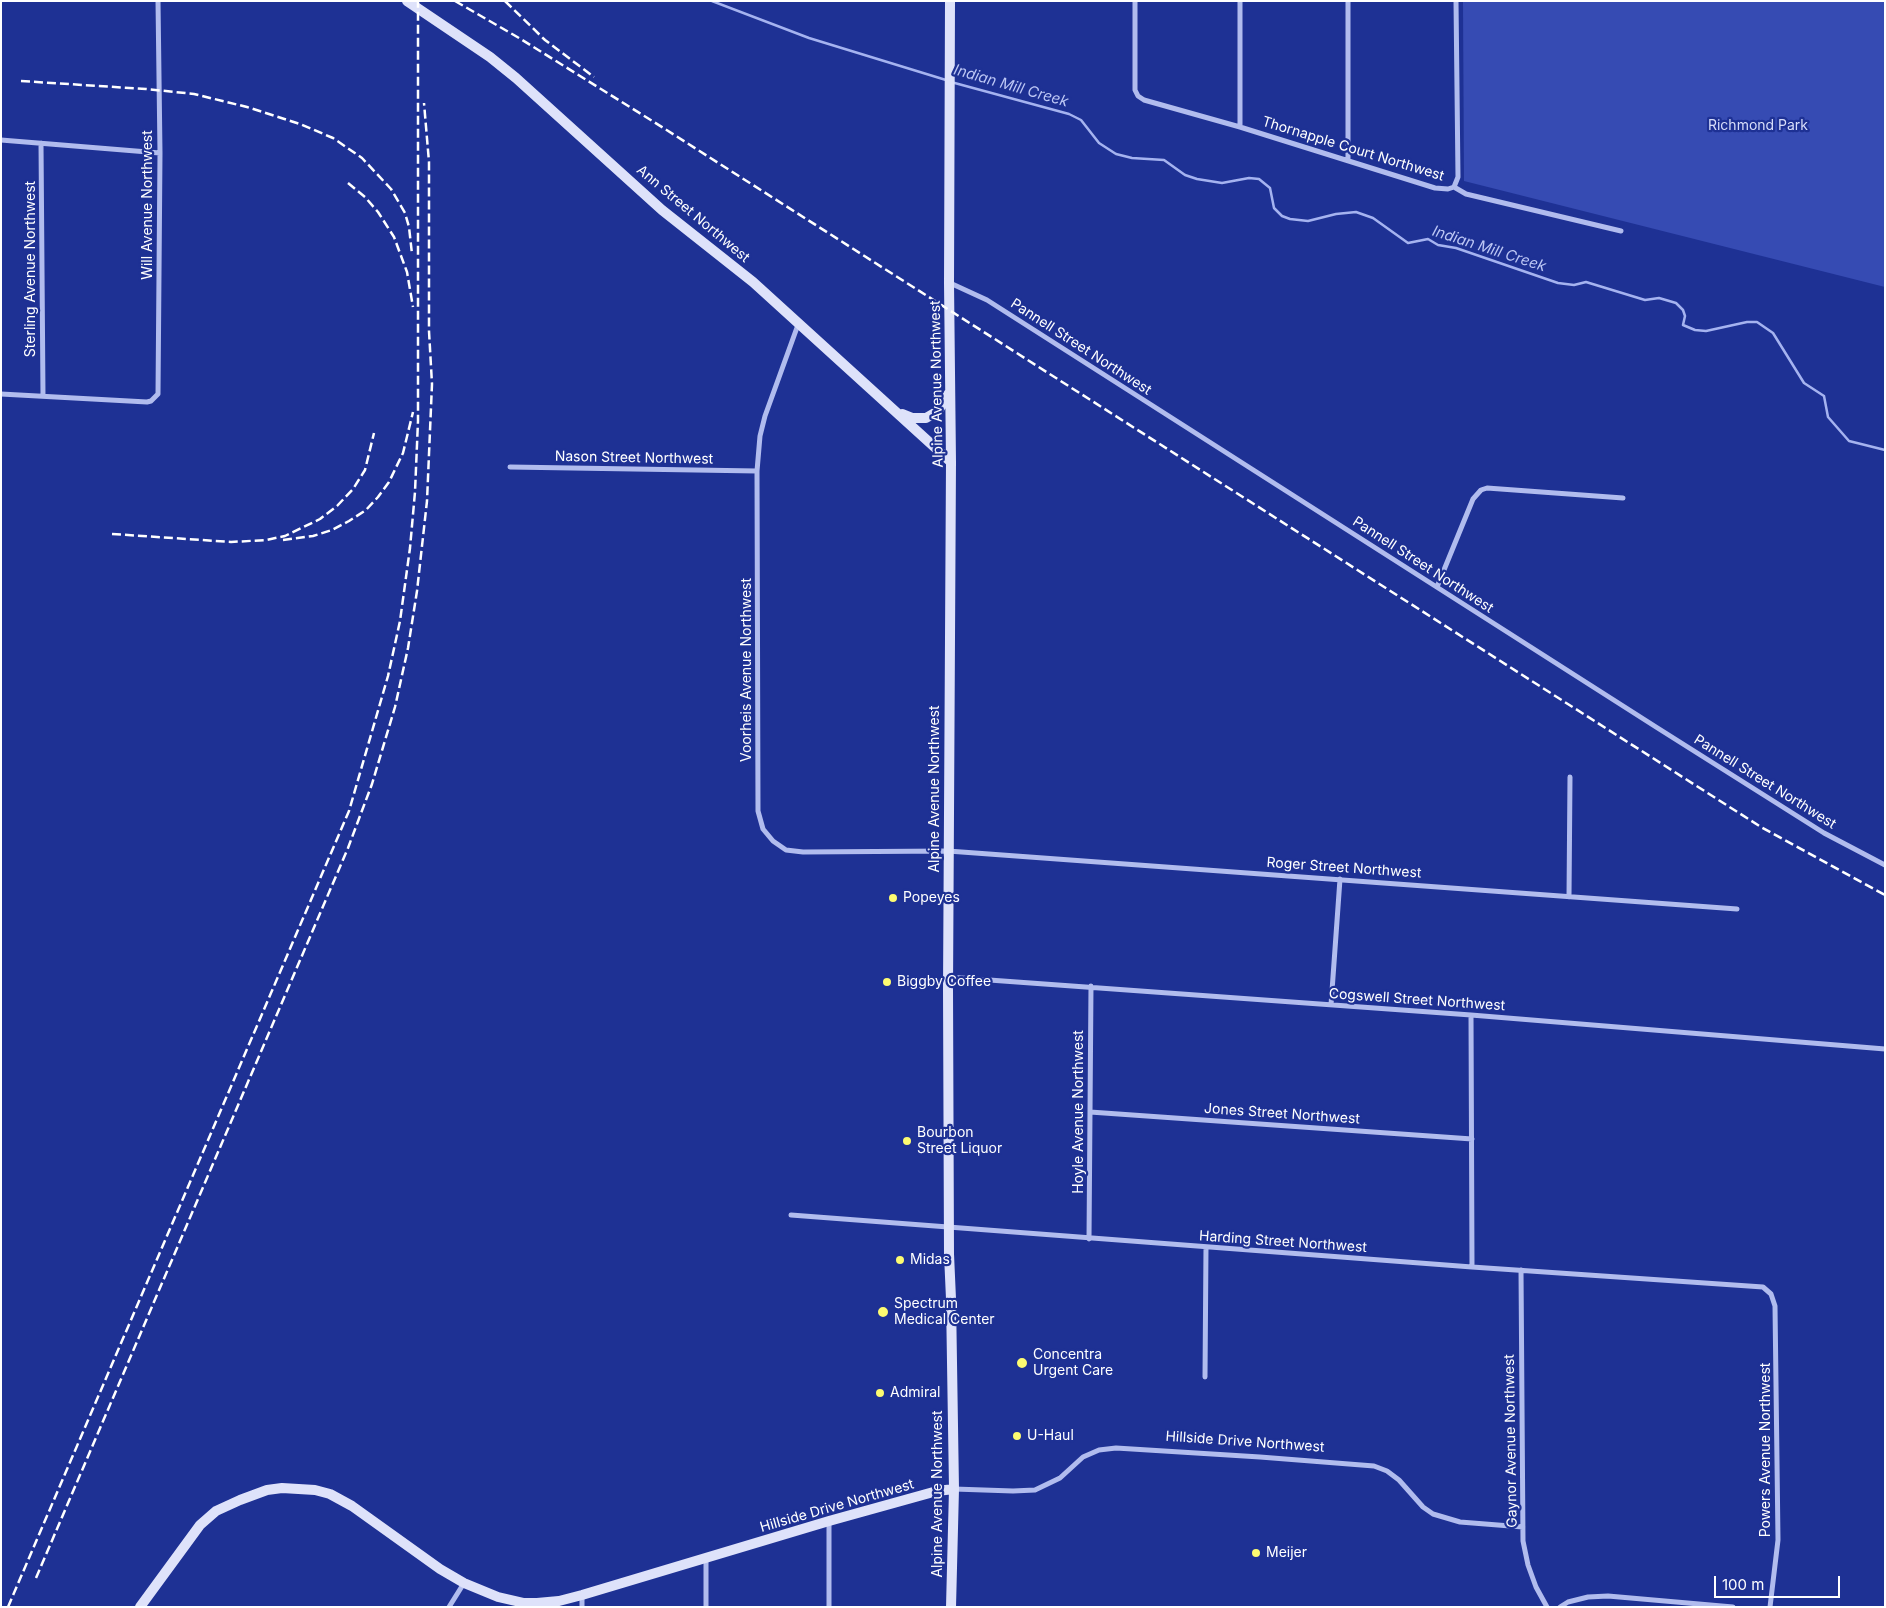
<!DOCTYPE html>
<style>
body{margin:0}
#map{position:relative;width:1886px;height:1608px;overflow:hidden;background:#1e3194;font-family:Inter,sans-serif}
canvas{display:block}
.frame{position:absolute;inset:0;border:2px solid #fff;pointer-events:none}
.scale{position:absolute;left:1714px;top:1576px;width:126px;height:22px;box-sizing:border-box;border:2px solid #fff;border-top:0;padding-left:6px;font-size:15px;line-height:18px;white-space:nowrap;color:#fff;-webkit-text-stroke:4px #1e3194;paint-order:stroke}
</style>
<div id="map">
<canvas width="1886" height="1608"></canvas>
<div class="frame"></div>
<div class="scale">100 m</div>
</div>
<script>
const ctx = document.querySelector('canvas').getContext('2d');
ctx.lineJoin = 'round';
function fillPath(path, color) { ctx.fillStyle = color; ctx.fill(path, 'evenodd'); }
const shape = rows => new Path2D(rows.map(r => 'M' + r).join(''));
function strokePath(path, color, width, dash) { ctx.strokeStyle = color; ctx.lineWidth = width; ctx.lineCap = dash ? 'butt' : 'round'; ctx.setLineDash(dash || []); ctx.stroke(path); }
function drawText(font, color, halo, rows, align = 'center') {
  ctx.font = font + ' Inter,sans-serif'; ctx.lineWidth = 4.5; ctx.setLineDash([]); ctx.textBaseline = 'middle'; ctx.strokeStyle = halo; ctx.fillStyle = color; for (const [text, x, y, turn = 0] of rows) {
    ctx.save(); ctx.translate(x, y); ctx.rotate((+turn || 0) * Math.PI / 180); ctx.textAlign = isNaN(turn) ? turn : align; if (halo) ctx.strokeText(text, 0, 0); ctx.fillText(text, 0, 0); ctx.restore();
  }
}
const green = shape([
 [1463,1,1885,1,1885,287,1464,181]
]);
const stream = shape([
 [712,1,809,38,946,80],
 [951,82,1069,114,1081,120,1099,143,1116,154,1132,158,1164,160,1185,175,1197,179,1222,183,1249,178,1259,179,1270,188,1274,208,1282,216,1290,219,1308,221,1336,214,1356,212,1373,218,1408,243,1428,239,1438,245,1456,248,1558,283,1574,285,1586,282,1645,300,1659,298,1676,303,1683,310,1685,316,1683,325,1695,330,1706,331,1747,322,1757,322,1773,333,1804,383,1824,396,1828,417,1849,441,1885,450]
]);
const minor = shape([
 [1135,1,1135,90,1138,96,1144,100,1240,127,1435,188,1448,189,1454,187,1466,194,1621,231],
 [1240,1,1240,127],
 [1348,1,1348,160],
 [1,140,160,153],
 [41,143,43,396],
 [1454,187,1458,177,1456,1],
 [950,283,987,300,1656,727,1824,833,1885,865],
 [799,322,765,416,760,436,757,471,758,811,763,829,773,841,786,850,803,852,948,851,1737,909],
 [1,394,147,402,151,401,158,394,160,153,158,1],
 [510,467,757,471],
 [1437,587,1473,499,1481,490,1487,488,1623,498],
 [1569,897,1570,777],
 [948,977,1471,1015,1885,1049],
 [1331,1005,1340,879],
 [1471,1015,1472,1267],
 [1090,1112,1472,1139],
 [791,1215,1472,1267,1763,1287,1771,1294,1775,1306,1778,1540,1770,1607],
 [1089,1239,1091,986],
 [1521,1270,1523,1541,1528,1565,1536,1587,1547,1607],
 [1205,1377,1206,1247],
 [954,1489,1013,1491,1035,1490,1060,1478,1083,1457,1099,1450,1116,1448,1260,1457,1374,1466,1387,1471,1399,1480,1423,1507,1433,1514,1460,1522,1523,1527],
 [582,1595,582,1607],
 [449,1607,464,1583],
 [706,1607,706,1558],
 [829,1607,829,1521],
 [1560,1607,1568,1602,1588,1597,1608,1596,1733,1607]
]);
const secondary = shape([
 [407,1,490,57,516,78,662,210,753,282,951,462],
 [950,1,949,283,951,462,948,988,949,1254,951,1299,954,1489,951,1607],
 [902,414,912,418,926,418,938,411,949,393],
 [140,1607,200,1525,216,1511,240,1500,267,1490,282,1488,315,1490,330,1494,352,1506,440,1569,464,1583,498,1597,524,1603,537,1603,559,1601,582,1595,829,1521,937,1491,954,1489]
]);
const rail = shape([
 [455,1,519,38,654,122,1761,827,1885,895],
 [505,1,545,40,594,77],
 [21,81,146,89,194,94,247,107,300,124,333,138,362,158,391,189,405,213,409,227,412,254],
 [348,183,365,197,378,212,394,237,407,272,413,307],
 [112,534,231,542,266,540,285,536,320,519,337,506,353,489,365,470,374,433],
 [283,540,313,536,332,530,349,521,366,510,378,497,389,482,403,453,413,412],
 [36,1578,348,848,372,784,395,707,408,648,417,591,427,501,432,384,429,331,429,162,424,103],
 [8,1607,349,811,388,676,400,621,410,548,415,492,418,421,418,1]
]);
const markers = [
 [893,898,5,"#fdfb71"],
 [887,982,5,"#fdfb71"],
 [907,1141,5,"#fdfb71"],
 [900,1260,5,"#fdfb71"],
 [883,1312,6,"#fdfb71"],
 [1022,1363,6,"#fdfb71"],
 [880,1393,5,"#fdfb71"],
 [1017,1436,5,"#fdfb71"],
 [1256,1553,5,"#fdfb71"]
];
const parkNames = [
 ["Richmond Park",1758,126]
];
const streetNames = [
 ["Thornapple Court Northwest",1353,149,17],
 ["Will Avenue Northwest",148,205,-90],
 ["Ann Street Northwest",693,214,40],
 ["Sterling Avenue Northwest",31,269,-90],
 ["Pannell Street Northwest",1081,347,33],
 ["Alpine Avenue Northwest",937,384,-91],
 ["Nason Street Northwest",634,458,1],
 ["Pannell Street Northwest",1423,565,33],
 ["Voorheis Avenue Northwest",747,670,-90],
 ["Pannell Street Northwest",1765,782,32],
 ["Alpine Avenue Northwest",935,789,-90],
 ["Roger Street Northwest",1344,868,4],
 ["Cogswell Street Northwest",1417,1000,4],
 ["Hoyle Avenue Northwest",1079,1112,-90],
 ["Jones Street Northwest",1282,1114,4],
 ["Harding Street Northwest",1283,1242,4],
 ["Gaynor Avenue Northwest",1511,1441,-91],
 ["Hillside Drive Northwest",1245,1442,4],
 ["Powers Avenue Northwest",1766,1450,-90],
 ["Alpine Avenue Northwest",938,1494,-90],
 ["Hillside Drive Northwest",837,1506,-16]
];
const poiNames = [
 ["Popeyes",903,898],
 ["Biggby Coffee",897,982],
 ["Bourbon",917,1133],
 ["Street Liquor",917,1149],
 ["Midas",910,1260],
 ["Spectrum",894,1304],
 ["Medical Center",894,1320],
 ["Concentra",1033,1355],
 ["Urgent Care",1033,1371],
 ["Admiral",890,1393],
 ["U-Haul",1027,1436],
 ["Meijer",1266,1553]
];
const waterNames = [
 ["Indian Mill Creek",1011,86,16],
 ["Indian Mill Creek",1489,249,18]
];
fillPath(green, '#364bb3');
strokePath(stream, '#a5b3f0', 2.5);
strokePath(minor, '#b1bcee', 5);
strokePath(secondary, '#dee2fa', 10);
strokePath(rail, '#fff', 2.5, [9, 4]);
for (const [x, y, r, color] of markers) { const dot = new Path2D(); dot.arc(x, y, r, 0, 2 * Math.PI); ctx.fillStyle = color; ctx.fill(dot); strokePath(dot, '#1e3194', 2); }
drawText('14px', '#d7ddfa', '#1e3194', parkNames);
drawText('14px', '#fff', '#1e3194', streetNames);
drawText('14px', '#fff', '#1e3194', poiNames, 'left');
drawText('italic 15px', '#bdc7f5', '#1e3194', waterNames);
</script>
